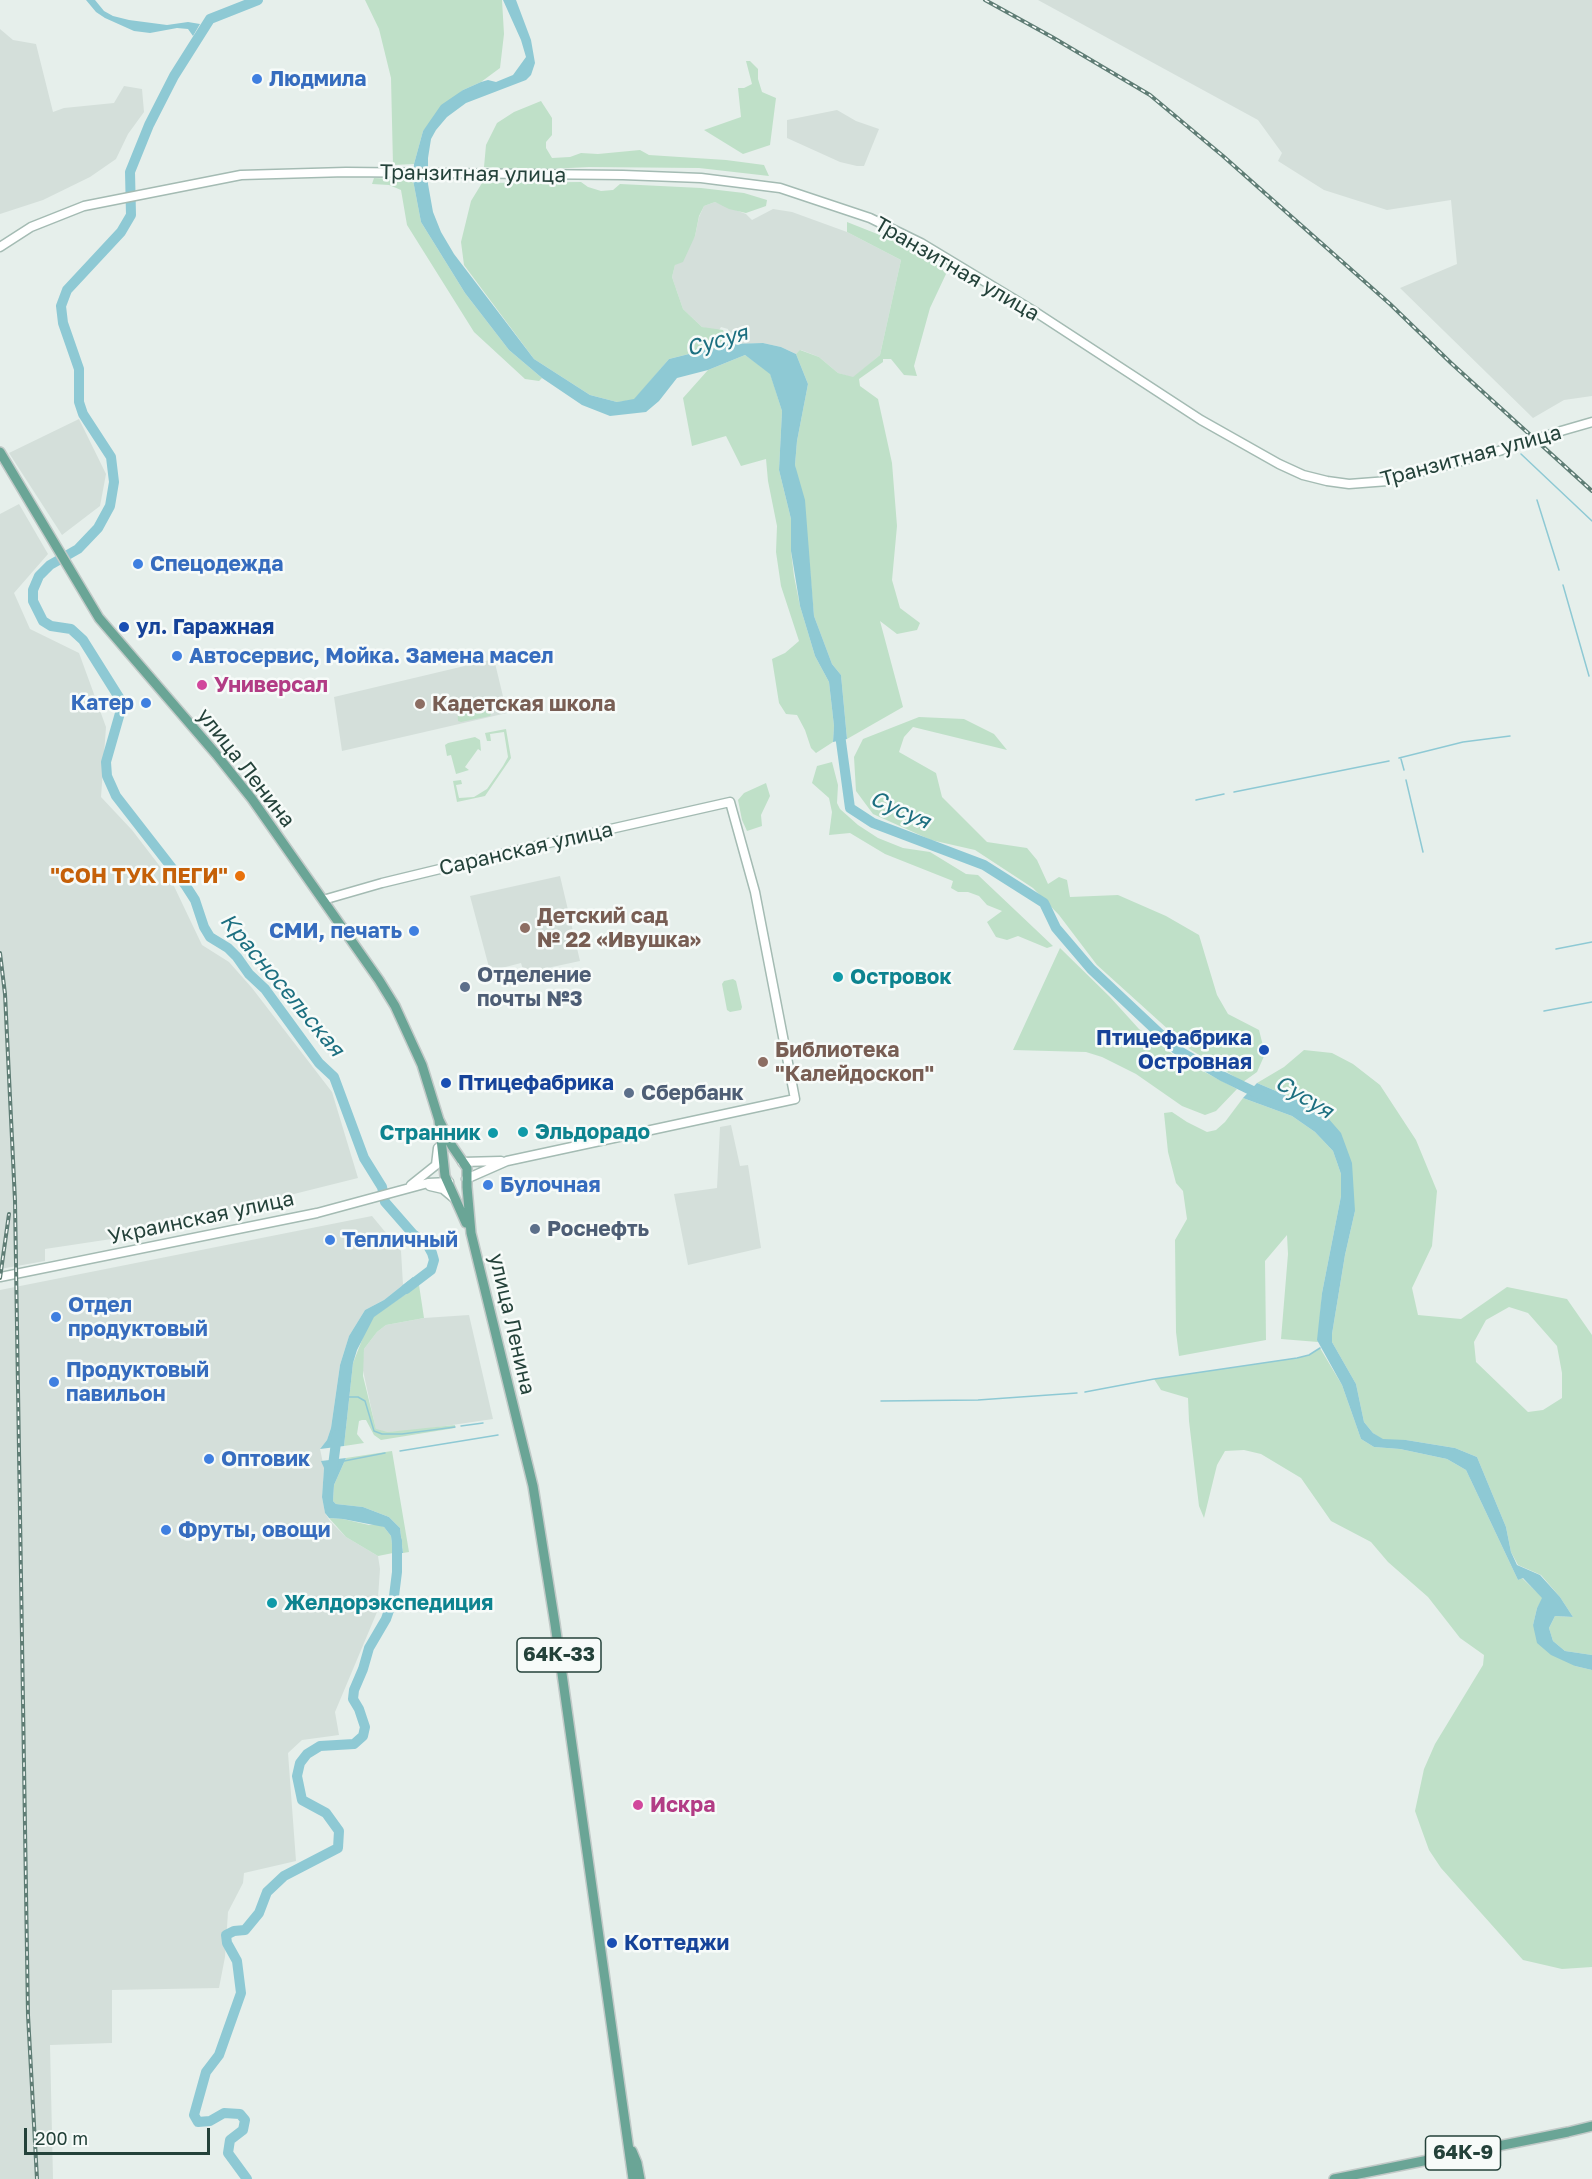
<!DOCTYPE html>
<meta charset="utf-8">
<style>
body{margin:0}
#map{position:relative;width:1592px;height:2179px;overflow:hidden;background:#e6efeb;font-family:"Golos Text",sans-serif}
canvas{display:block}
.scale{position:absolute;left:24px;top:2128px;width:186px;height:27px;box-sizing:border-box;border:3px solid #24423a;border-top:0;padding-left:8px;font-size:18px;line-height:21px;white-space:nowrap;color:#24423a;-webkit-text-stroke:4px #f7fbf9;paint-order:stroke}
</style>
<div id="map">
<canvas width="1592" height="2179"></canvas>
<div class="scale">200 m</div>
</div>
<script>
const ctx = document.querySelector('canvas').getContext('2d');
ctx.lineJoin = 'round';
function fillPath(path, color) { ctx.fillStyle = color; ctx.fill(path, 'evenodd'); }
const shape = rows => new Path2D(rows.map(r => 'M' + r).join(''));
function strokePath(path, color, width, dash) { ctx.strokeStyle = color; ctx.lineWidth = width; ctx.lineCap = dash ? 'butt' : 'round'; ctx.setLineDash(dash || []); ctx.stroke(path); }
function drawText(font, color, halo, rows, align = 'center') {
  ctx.font = font + ' "Golos Text",sans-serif'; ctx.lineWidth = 5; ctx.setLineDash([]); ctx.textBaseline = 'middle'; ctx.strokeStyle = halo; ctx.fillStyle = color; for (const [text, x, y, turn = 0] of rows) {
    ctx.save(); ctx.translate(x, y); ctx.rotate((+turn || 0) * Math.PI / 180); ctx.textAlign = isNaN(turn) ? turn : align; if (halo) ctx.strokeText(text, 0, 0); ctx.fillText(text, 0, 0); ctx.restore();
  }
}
const built = shape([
 [1038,0,1592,0,1592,396,1564,400,1533,418,1400,288,1457,264,1451,200,1387,210,1324,190,1278,161,1282,153,1258,120],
 [0,29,13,40,36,44,53,112,64,108,114,103,124,86,142,89,144,112,128,134,116,159,90,177,43,200,0,214],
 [837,110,856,121,879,129,864,166,857,166,840,162,787,138,787,120],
 [715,202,746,214,752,220,773,209,792,212,847,232,901,260,880,355,853,378,838,373,819,357,801,350,796,354,781,347,763,343,729,344,728,329,721,327,718,332,702,327,683,309,672,277,675,265,695,236,699,217,704,206],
 [79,419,106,474,100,506,62,535,9,453],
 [19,504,48,554,14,593,30,629,79,653,106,727,101,797,132,830,172,882,202,945,229,962,252,988,332,1092,358,1178,118,1238,45,1249,45,1261,0,1269,0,514],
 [494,659,507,713,342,751,334,697],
 [560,876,580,961,524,973,521,963,490,971,470,896],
 [731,1125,740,1166,748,1165,761,1248,688,1265,674,1194,717,1188,720,1127],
 [372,1216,401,1251,403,1285,384,1300,365,1310,349,1336,340,1365,331,1428,327,1440,320,1449,324,1468,322,1497,325,1513,330,1521,346,1537,378,1556,380,1569,377,1612,335,1712,339,1735,302,1740,288,1753,296,1861,244,1873,243,1883,228,1912,225,1957,219,1988,112,1990,112,2043,50,2045,53,2179,0,2179,0,1290],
 [469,1315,493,1419,411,1431,388,1432,376,1430,362,1366,364,1349,377,1332,386,1325,424,1318]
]);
const green = shape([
 [365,0,502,0,504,34,500,68,481,82,463,90,423,131,414,164,393,165,391,78,379,29],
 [746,61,750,61,758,69,758,79,762,92,776,98,770,145,743,154,704,130,741,117,738,88,744,88,752,84],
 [541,101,552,118,552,135,546,142,546,148,552,158,570,157,581,153,598,154,640,150,649,155,726,160,764,165,769,176,699,168,589,167,527,170,484,167,486,145,497,123,514,112],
 [374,178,413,180,421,222,465,293,509,350,542,378,539,381,525,379,474,332,407,225,401,190,389,185,372,184],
 [581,182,588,187,601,191,613,190,620,184,701,188,744,193,767,200,766,206,746,213,729,209,715,202,704,206,699,216,695,236,683,262,675,265,672,277,683,309,702,327,723,330,729,344,669,359,634,400,617,402,590,395,534,359,464,265,461,242,471,201,482,183],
 [847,222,895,241,939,266,946,274,930,308,914,366,917,376,904,375,891,359,883,359,883,362,859,379,860,386,878,399,892,463,897,526,892,580,900,608,920,623,917,630,897,634,880,621,903,707,847,739,841,675,832,664,814,616,809,560,795,465,797,441,808,384,796,354,800,350,819,357,838,373,853,377,880,355,901,260,847,232],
 [745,355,770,373,782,411,779,470,791,519,791,551,794,576,800,606,815,656,829,682,834,726,833,742,816,753,811,748,805,730,797,715,786,714,779,703,772,659,785,653,799,641,781,586,776,552,777,526,768,481,766,459,741,466,726,436,692,446,683,398,708,370],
 [487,700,491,714,490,716,461,722,458,721,457,706],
 [919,717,964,719,994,734,1007,750,913,727,904,737,899,752,936,773,942,797,987,842,1027,848,1037,860,1048,884,1059,877,1067,880,1070,897,1118,895,1166,916,1199,935,1217,995,1228,1014,1259,1030,1265,1054,1257,1072,1243,1082,1191,1050,1097,965,1059,915,1033,888,975,850,931,840,873,814,856,791,854,757,863,739],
 [506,729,511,758,485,796,457,802,453,781,461,780,462,784,456,785,459,798,474,797,487,789,503,766,508,757,504,732,490,734,491,741,487,741,485,733],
 [475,737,480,740,481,751,478,749,465,767,469,770,456,774,451,755,447,756,445,745,448,743],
 [832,762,838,785,837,803,840,809,858,825,878,838,903,848,930,852,966,874,978,875,1053,946,1047,948,1018,936,1007,940,996,937,987,922,1002,911,987,905,979,896,968,892,958,892,951,888,953,881,885,854,850,833,829,835,832,812,829,798,812,783,817,766],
 [766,783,770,796,761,815,762,826,747,831,742,820,738,800,744,793],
 [1060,948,1110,997,1139,1029,1178,1058,1237,1089,1216,1111,1205,1115,1182,1106,1136,1074,1102,1057,1086,1052,1013,1050],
 [733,979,736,981,742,1007,741,1010,730,1012,727,1010,722,984,724,981],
 [1304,1050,1332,1053,1353,1064,1380,1085,1416,1140,1437,1191,1432,1246,1412,1288,1418,1315,1461,1319,1507,1287,1567,1299,1592,1335,1592,1655,1565,1651,1553,1641,1549,1628,1555,1616,1573,1617,1560,1597,1541,1575,1518,1565,1511,1552,1506,1527,1477,1457,1455,1448,1406,1440,1383,1440,1373,1433,1364,1422,1356,1384,1332,1342,1332,1334,1345,1255,1355,1211,1321,1110,1257,1083,1284,1067],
 [1509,1307,1528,1313,1557,1346,1562,1373,1562,1398,1543,1410,1528,1412,1476,1362,1474,1342,1486,1320],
 [1243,1098,1292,1116,1315,1132,1333,1151,1341,1174,1341,1196,1322,1293,1318,1342,1281,1339,1288,1254,1287,1235,1265,1261,1266,1340,1179,1356,1176,1332,1175,1240,1187,1219,1183,1191,1176,1183,1168,1152,1164,1113,1172,1112,1187,1122,1207,1132,1216,1130,1225,1122],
 [419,1285,424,1318,386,1325,377,1332,364,1349,363,1376,376,1429,388,1432,455,1425,455,1428,381,1440,374,1435,366,1420,362,1420,359,1421,357,1434,364,1443,344,1446,353,1363,369,1322,374,1316],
 [1320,1348,1342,1385,1361,1439,1374,1447,1400,1449,1447,1459,1466,1470,1518,1580,1522,1578,1543,1598,1537,1608,1533,1625,1575,1666,1592,1670,1592,1967,1562,1969,1523,1960,1441,1868,1429,1850,1421,1828,1415,1811,1424,1769,1435,1744,1483,1665,1484,1655,1460,1638,1428,1597,1388,1562,1371,1542,1331,1521,1301,1478,1261,1454,1244,1450,1225,1451,1217,1465,1204,1518,1199,1506,1189,1421,1188,1398,1161,1390,1154,1379,1297,1358,1309,1355],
 [392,1451,409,1552,403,1553,400,1528,389,1517,363,1507,336,1504,333,1501,334,1485,346,1458],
 [329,1518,343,1519,369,1525,377,1524,384,1527,391,1536,393,1553,378,1556,346,1537]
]);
const water = shape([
 [86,0,95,0,104,11,113,16,129,20,167,25,188,22,200,24,193,36,188,29,177,28,150,33,134,31,105,18,96,12],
 [503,0,516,0,531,40,535,63,531,75,526,80,466,103,447,117,436,130,431,139,428,158,428,184,433,212,441,232,454,254,534,359,590,395,617,402,634,399,669,359,729,344,763,343,781,347,796,354,808,384,797,441,795,465,805,500,814,616,832,664,841,675,847,739,833,742,834,726,829,682,815,656,800,606,791,551,791,519,779,470,782,411,770,374,745,355,708,370,677,378,659,401,646,412,610,416,582,405,542,378,509,350,465,293,421,222,413,180,414,164,423,131,441,105,463,90,481,82,488,80,496,82,513,75,526,57,521,40],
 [1257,1083,1321,1110,1341,1133,1352,1163,1355,1211,1345,1255,1332,1334,1332,1342,1356,1384,1364,1422,1373,1433,1383,1439,1406,1440,1455,1448,1477,1457,1506,1527,1511,1552,1517,1565,1540,1575,1560,1597,1573,1617,1555,1616,1549,1628,1553,1641,1565,1651,1592,1655,1592,1670,1575,1666,1551,1655,1537,1643,1533,1625,1537,1608,1542,1598,1523,1578,1518,1580,1466,1470,1447,1459,1400,1449,1374,1447,1361,1439,1342,1385,1317,1340,1322,1293,1341,1196,1341,1174,1333,1151,1315,1132,1292,1116,1243,1098],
 [413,1277,419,1285,374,1317,357,1350,353,1363,344,1446,320,1449,327,1440,331,1428,340,1365,349,1336,365,1310,384,1300],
 [346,1458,334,1485,333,1501,336,1504,363,1507,389,1517,400,1528,403,1553,393,1553,391,1536,384,1527,343,1519,329,1518,325,1513,322,1497,324,1468,321,1461]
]);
const stream = shape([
 [1521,454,1592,521],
 [1537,500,1559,570],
 [1563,585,1589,676],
 [1399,758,1463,742,1510,736],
 [1401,759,1404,770],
 [1406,780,1423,852],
 [1234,792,1389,761],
 [1196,800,1224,794],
 [1556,949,1592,942],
 [1544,1011,1592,1002],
 [1085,1392,1154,1379,1297,1358,1309,1355,1320,1348],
 [349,1397,358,1397,365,1401,374,1431,382,1434,402,1434,455,1427],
 [881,1401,978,1400,1077,1393],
 [461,1426,483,1423],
 [400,1451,498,1435],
 [344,1461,385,1453]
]);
const river = shape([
 [258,0,210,19,174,76,149,125,130,172,131,215,121,232,67,290,61,306,63,323,79,369,79,402,83,414,111,457,114,482,110,506,98,528,78,549,50,565,39,576,33,590,33,601,43,621,51,626,71,629,83,640,120,699,120,713,106,762,107,776,116,796,186,886,195,900,204,927,210,937,228,948,237,957,249,974,265,989,319,1063,334,1077,364,1158,382,1187,385,1202,413,1234,427,1244,432,1253,434,1260,431,1270,406,1289],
 [839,727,850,808,873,823,984,865,1044,903,1056,928,1091,969,1176,1049,1222,1076,1263,1096],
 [332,1473,337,1435],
 [247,2179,228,2153,230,2140,243,2130,245,2120,240,2114,224,2113,210,2121,198,2122,194,2115,206,2072,219,2055,241,1993,237,1961,227,1943,226,1935,234,1931,245,1930,259,1913,267,1892,284,1876,338,1848,339,1831,326,1813,302,1800,297,1776,300,1763,307,1754,320,1746,354,1744,363,1736,365,1727,359,1709,353,1699,354,1690,363,1669,369,1648,386,1619,394,1596,397,1572,397,1541]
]);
const secondary = shape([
 [0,247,31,227,84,206,241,175,346,172,623,175,701,178,780,188,870,218,921,243,1037,313,1201,420,1279,464,1303,475,1327,481,1349,484,1388,481,1499,451],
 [1561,431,1592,422],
 [323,900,382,883,531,847,730,802,755,892,795,1099,507,1161,466,1179],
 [462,1162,501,1161],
 [411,1185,436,1165,438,1148],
 [430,1186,443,1189,455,1199],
 [0,1277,317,1213,428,1183,449,1182]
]);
const primary = shape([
 [0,452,99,618,216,754,252,799,379,980,395,1006,422,1065,439,1120,445,1176,466,1223],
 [439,1120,452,1146,467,1168,467,1187,471,1233,533,1486,555,1624,633,2179],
 [632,2151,637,2163,640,2179],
 [1334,2179,1568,2132,1592,2126]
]);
const rail = shape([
 [985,0,1052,37,1150,95,1223,156,1390,304,1451,363,1592,491],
 [0,953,5,994,15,1201,28,2015,37,2179],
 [0,1278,9,1214]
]);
const secondaryBridge = shape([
 [1499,451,1561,431]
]);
const markers = [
 [257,79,6,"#3f7fe0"],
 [138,564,6,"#3f7fe0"],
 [124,627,6,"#1a4fb4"],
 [177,656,6,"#3f7fe0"],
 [202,685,6,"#d1479c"],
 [146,703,6,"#3f7fe0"],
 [420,704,6,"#8d6e63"],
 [240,876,6,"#e8710a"],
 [525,928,6,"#8d6e63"],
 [414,931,6,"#3f7fe0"],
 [838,977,6,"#0f9aa8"],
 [465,987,6,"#5c6f8a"],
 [1264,1050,6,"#1a4fb4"],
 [763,1062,6,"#8d6e63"],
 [446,1083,6,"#1a4fb4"],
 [629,1093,6,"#5c6f8a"],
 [523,1132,6,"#0f9aa8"],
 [493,1133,6,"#0f9aa8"],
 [488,1185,6,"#3f7fe0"],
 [535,1229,6,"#5c6f8a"],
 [330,1240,6,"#3f7fe0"],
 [56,1317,6,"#3f7fe0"],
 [54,1382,6,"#3f7fe0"],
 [209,1459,6,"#3f7fe0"],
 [166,1530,6,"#3f7fe0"],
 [272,1603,6,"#0f9aa8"],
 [638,1805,6,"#d1479c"],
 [612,1943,6,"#1a4fb4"]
];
const shields = [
 [559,1655,84],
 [1463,2153,75]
];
const shieldNames = [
 ["64К-33",559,1655],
 ["64К-9",1463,2153]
];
const shopNames = [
 ["Людмила",269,79],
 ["Спецодежда",150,564],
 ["Автосервис, Мойка. Замена масел",189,656],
 ["Катер",134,703,"right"],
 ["СМИ, печать",402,931,"right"],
 ["Булочная",500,1185],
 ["Тепличный",342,1240],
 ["Отдел",68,1305],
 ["продуктовый",68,1329],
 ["Продуктовый",66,1370],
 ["павильон",66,1394],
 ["Оптовик",221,1459],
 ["Фруты, овощи",178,1530]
];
const streetNames = [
 ["Транзитная улица",473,174,1],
 ["Транзитная улица",957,269,30],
 ["Транзитная улица",1471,456,-15],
 ["улица Ленина",246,768,52],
 ["Саранская улица",526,849,-13],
 ["Украинская улица",201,1218,-12],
 ["улица Ленина",512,1324,77]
];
const transitNames = [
 ["ул. Гаражная",136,627],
 ["Птицефабрика",1252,1038,"right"],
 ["Островная",1252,1062,"right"],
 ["Птицефабрика",458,1083],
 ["Коттеджи",624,1943]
];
const hotelNames = [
 ["Универсал",214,685],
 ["Искра",650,1805]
];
const educationNames = [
 ["Кадетская школа",432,704],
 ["Детский сад",537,916],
 ["№ 22 «Ивушка»",537,940],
 ["Библиотека",775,1050],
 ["\"Калейдоскоп\"",775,1074]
];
const foodNames = [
 ["\"СОН ТУК ПЕГИ\"",228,876]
];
const serviceNames = [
 ["Отделение",477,975],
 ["почты №3",477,999],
 ["Сбербанк",641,1093],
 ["Роснефть",547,1229]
];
const cultureNames = [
 ["Островок",850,977],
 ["Эльдорадо",535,1132],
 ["Странник",481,1133,"right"],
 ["Желдорэкспедиция",284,1603]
];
const waterNames = [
 ["Сусуя",717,341,-16],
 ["Сусуя",900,810,24],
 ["Красносельская",282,985,50],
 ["Сусуя",1304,1097,31]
];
fillPath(built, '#d4dfda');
fillPath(green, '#bfe0c8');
fillPath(water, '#8ec9d4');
strokePath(stream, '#8ec9d4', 1.5);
strokePath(river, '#8ec9d4', 10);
strokePath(secondary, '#a4bbb3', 11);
strokePath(primary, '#c2cac8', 12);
strokePath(secondary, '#fff', 8);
strokePath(primary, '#6aa596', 9);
strokePath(rail, '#5f7d75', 4);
strokePath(rail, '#f7fbf9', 1.5, [4.5]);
strokePath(secondaryBridge, '#a4bbb3', 11, []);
strokePath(secondaryBridge, '#fff', 8);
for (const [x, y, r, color] of markers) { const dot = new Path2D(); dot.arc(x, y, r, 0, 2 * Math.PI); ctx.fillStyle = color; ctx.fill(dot); strokePath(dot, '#f7fbf9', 2); }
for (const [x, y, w] of shields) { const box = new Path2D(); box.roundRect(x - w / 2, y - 17, w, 34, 4.5); ctx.fillStyle = '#f7fbf9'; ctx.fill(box); strokePath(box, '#24423a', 1.5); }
drawText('bold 20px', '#24423a', null, shieldNames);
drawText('bold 21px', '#366cbe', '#f7fbf9', shopNames, 'left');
drawText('21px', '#24423a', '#f7fbf9', streetNames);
drawText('bold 21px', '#164399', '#f7fbf9', transitNames, 'left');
drawText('bold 21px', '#b23c85', '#f7fbf9', hotelNames, 'left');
drawText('bold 21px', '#785e54', '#f7fbf9', educationNames, 'left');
drawText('bold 21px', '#c56008', '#f7fbf9', foodNames, 'right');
drawText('bold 21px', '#4e5e75', '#f7fbf9', serviceNames, 'left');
drawText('bold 21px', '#0d838f', '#f7fbf9', cultureNames, 'left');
drawText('italic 22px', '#1c6f80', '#f7fbf9', waterNames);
</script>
